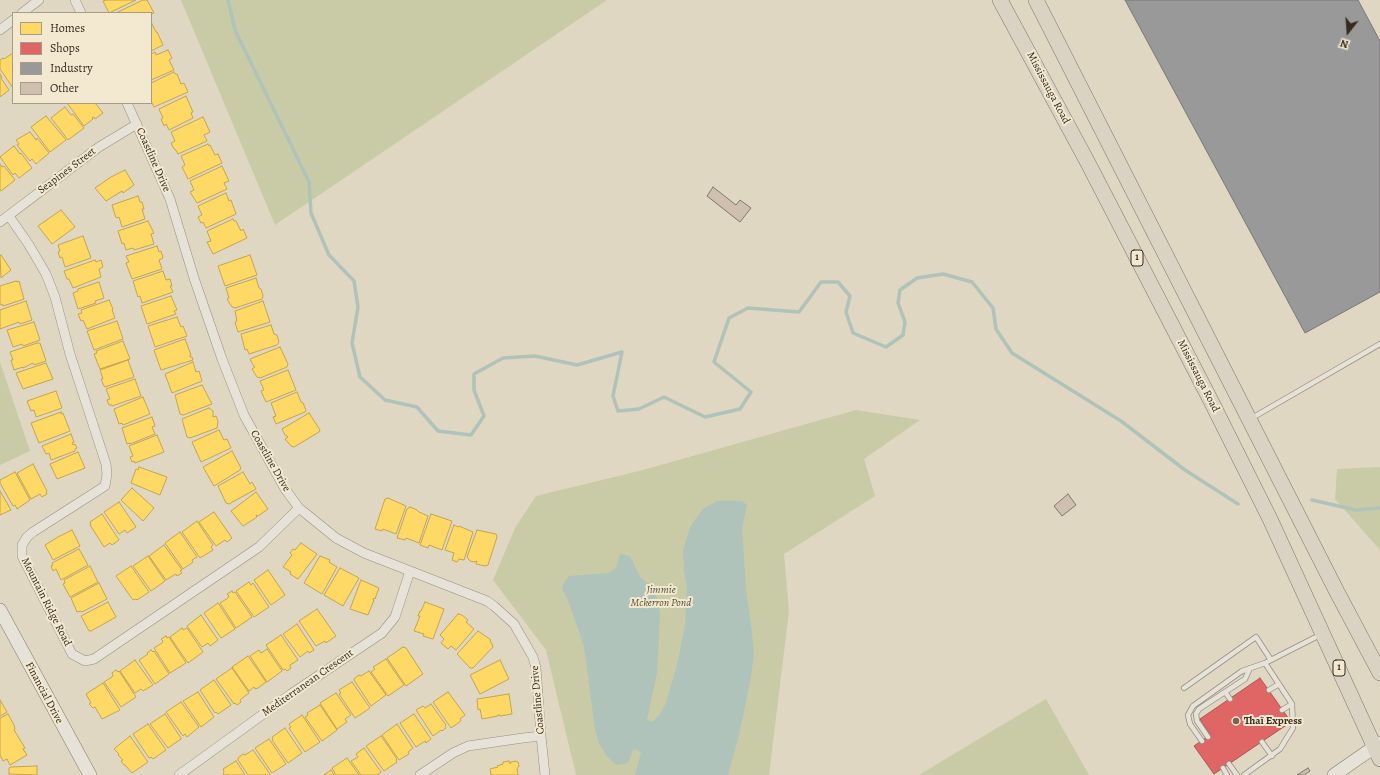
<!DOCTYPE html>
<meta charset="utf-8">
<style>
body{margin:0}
#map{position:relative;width:1380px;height:775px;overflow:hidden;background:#dfd7c2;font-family:Alegreya,serif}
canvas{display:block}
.legend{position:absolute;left:12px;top:12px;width:140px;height:92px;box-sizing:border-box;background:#f2e9d0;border:1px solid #a79c89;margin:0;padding:5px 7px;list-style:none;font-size:12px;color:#36291e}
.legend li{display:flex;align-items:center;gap:8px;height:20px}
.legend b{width:20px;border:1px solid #a79c89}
.north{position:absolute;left:1328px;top:12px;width:40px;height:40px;-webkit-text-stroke:3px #f2e9d0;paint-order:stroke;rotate:197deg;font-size:11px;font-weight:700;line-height:16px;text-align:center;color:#36291e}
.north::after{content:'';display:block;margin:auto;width:14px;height:18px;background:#36291e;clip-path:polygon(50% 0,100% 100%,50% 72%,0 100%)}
</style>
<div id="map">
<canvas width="1380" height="775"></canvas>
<ul class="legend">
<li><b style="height:11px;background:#ffd966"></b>Homes</li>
<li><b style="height:11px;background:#e06666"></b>Shops</li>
<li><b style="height:11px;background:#999"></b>Industry</li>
<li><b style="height:11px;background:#cebfaf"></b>Other</li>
</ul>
<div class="north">N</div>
</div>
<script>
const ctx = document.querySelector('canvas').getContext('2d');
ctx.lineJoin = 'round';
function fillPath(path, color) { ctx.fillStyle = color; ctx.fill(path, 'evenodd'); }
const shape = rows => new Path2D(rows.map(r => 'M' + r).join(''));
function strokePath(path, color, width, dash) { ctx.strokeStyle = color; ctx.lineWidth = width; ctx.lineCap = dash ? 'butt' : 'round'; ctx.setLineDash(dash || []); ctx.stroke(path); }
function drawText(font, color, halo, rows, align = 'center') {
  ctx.font = font + ' Alegreya,serif'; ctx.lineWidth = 4; ctx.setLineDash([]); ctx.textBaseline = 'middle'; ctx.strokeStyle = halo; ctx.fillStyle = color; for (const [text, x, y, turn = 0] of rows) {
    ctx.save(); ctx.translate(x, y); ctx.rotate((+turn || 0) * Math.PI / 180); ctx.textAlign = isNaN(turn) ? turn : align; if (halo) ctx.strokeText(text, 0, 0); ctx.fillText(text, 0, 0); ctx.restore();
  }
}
const green = shape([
 [181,0,607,0,275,225],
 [0,362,30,451,0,465],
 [856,410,920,420,864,459,875,496,784,554,789,611,769,775,576,775,546,650,493,580,515,528,536,496,643,470],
 [1380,467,1380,550,1335,499,1337,469],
 [1046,699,1089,775,919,775,997,728]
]);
const water = shape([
 [717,501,742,501,747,505,742,528,746,589,752,632,754,653,751,677,739,735,728,775,635,775,641,752,633,749,628,763,616,765,606,755,599,743,595,729,584,646,568,600,562,589,563,584,569,576,608,573,616,568,620,554,630,556,640,577,651,586,657,598,660,614,657,673,647,720,652,722,660,714,666,703,678,661,685,625,687,586,684,573,683,550,691,525,703,509]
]);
const homes = shape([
 [106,0,136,0,109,13,103,1,106,0],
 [143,0,147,0,154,13,151,14,151,13,116,13,143,0],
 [152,24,156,32,157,32,163,45,151,51,151,25,152,24],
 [168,50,172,58,169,60,174,70,151,80,151,54,155,52,156,55,168,50],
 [13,53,13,88,0,69,0,60,3,58,4,59,13,53],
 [174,72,175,74,177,74,181,84,184,83,188,92,154,107,151,101,151,83,174,72],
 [0,74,2,77,1,78,9,90,0,97,0,74],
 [186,96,193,112,191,113,193,118,169,130,166,124,164,126,161,119,163,118,159,109,186,96],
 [67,103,95,103,103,113,95,119,94,117,92,118,93,119,84,126,67,103],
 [65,107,71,115,73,114,84,128,68,140,51,118,65,107],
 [46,116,66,140,50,152,31,127,46,116],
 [203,117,210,132,204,135,207,141,178,154,175,149,174,149,171,143,175,141,171,132,203,117],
 [30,132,36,140,37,138,49,153,36,164,32,159,30,161,17,145,19,144,16,140,30,132],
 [208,144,209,146,210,145,215,155,218,154,222,163,188,179,182,167,185,165,181,156,208,144],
 [14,146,20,154,21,153,32,168,19,178,15,173,13,175,0,157,14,146],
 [0,164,2,167,4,166,15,180,1,191,0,189,0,164],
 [222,166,229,181,224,183,227,189,197,203,190,192,194,190,190,181,222,166],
 [125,170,134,185,123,193,122,191,106,201,95,188,111,177,125,170],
 [226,193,229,201,231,200,236,214,206,228,203,222,201,223,198,217,202,215,198,206,226,193],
 [138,196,140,202,142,202,144,209,142,209,145,219,122,227,119,217,116,218,112,205,138,196],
 [61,210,75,227,52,244,38,226,61,210],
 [233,219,234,221,236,221,241,231,243,229,247,238,213,254,207,242,211,241,207,231,233,219],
 [148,221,154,233,151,234,154,244,134,250,133,248,126,250,124,243,122,244,118,231,148,221],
 [83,236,91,258,65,267,62,257,60,258,58,252,60,251,58,245,83,236],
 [157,246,159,252,161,251,163,258,159,260,162,269,132,279,126,263,129,262,126,256,157,246],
 [1,255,11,270,1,278,0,256,1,255],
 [250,255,257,275,225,286,218,266,250,255],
 [95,260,96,262,101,260,103,267,99,269,101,277,73,288,69,279,67,279,64,271,95,260],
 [163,271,166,280,170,279,172,286,170,286,173,292,142,303,140,296,138,297,133,281,163,271],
 [256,278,259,288,261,289,263,296,262,299,235,308,232,307,227,299,229,298,226,288,256,278],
 [16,281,17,282,19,281,24,299,3,306,2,304,0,305,0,286,16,281],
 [99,282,104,298,95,301,96,303,78,309,73,293,78,291,78,289,99,282],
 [171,296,177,310,174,311,176,314,147,324,141,306,171,296],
 [109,300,113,309,112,310,115,318,87,329,83,320,81,321,78,314,82,313,81,310,109,300],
 [26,301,32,320,20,324,19,322,0,329,0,310,26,301],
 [263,301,270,322,238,332,235,322,237,321,235,311,263,301],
 [177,317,181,327,183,326,187,336,155,347,148,326,177,317],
 [117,321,123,339,94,350,87,331,117,321],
 [34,322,40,340,23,346,22,344,13,347,7,330,34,322],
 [271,325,274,334,277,335,279,342,277,345,249,354,247,349,245,350,241,334,271,325],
 [185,339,191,355,190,355,190,357,192,357,193,360,161,370,154,350,185,339],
 [123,341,130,359,100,369,94,354,97,353,96,351,123,341],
 [37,343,40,343,46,361,34,365,33,363,23,368,23,367,14,370,11,360,13,360,10,352,37,343],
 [280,347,288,364,287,367,260,378,257,377,252,369,255,367,253,365,250,359,280,347],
 [128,360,134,377,105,387,104,386,101,379,103,379,100,370,128,360],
 [193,362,196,372,199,371,202,381,172,393,165,374,193,362],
 [46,363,53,379,23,389,16,373,46,363],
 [288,370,296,390,266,402,261,391,264,390,260,381,288,370],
 [135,379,141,396,112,406,112,405,109,405,107,400,110,399,106,389,135,379],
 [202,385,212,404,183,415,180,414,175,395,202,385],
 [56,391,62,408,36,417,34,410,31,411,27,401,56,391],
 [297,392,301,402,303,403,306,410,305,412,276,424,273,417,276,416,271,403,297,392],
 [143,397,150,414,123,425,122,423,119,424,114,409,143,397],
 [209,408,213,411,213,417,216,416,218,421,217,428,190,438,187,437,182,419,209,408],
 [61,412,61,414,63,413,70,431,39,443,31,423,61,412],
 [309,413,320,430,319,432,294,447,291,446,285,439,288,437,287,436,285,435,282,429,309,413],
 [152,417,155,426,152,427,155,434,130,444,130,443,127,444,122,428,152,417],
 [219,430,224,440,227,439,231,448,201,462,192,442,219,430],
 [71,434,74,442,72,443,73,445,75,444,77,448,75,449,75,451,51,460,49,453,46,454,42,446,71,434],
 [157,435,164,452,135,463,134,461,132,462,130,457,133,456,129,446,157,435],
 [232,451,241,468,240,470,214,486,203,467,232,451],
 [78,452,85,468,57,479,50,464,78,452],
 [33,464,47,491,46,492,47,494,42,497,40,494,31,499,17,473,33,464],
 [139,467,167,477,160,495,131,483,136,469,138,470,139,467],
 [15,472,30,500,17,509,15,505,13,506,0,483,0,480,15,472],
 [243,472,250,484,252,482,256,489,229,504,226,503,218,486,243,472],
 [132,488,154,508,143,521,121,500,132,488],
 [0,491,11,510,0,515,0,491],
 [256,492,268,509,258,516,256,515,257,517,243,526,231,511,256,492],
 [388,498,406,506,396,534,383,529,382,531,375,529,385,499,388,498],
 [119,502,136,527,127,533,125,530,119,534,104,512,119,502],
 [410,507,417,510,419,512,428,516,419,543,406,538,405,540,397,538,407,509,410,507],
 [214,512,232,538,227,542,225,540,216,546,199,522,214,512],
 [102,514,119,540,112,545,110,543,104,547,90,525,91,525,90,522,102,514],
 [431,514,452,521,442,550,429,545,428,548,420,545,431,514],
 [197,521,213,545,211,547,213,550,200,558,182,532,197,521],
 [454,525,458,527,459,526,473,532,464,560,459,559,457,562,452,560,454,553,445,550,454,525],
 [72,530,80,546,53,560,45,545,58,537,72,530],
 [477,530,496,534,497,537,488,565,485,566,476,564,477,561,474,562,470,561,467,557,477,530],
 [180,532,197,557,192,560,193,562,183,569,165,543,180,532],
 [301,543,317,554,298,579,290,574,291,572,283,567,292,555,290,553,293,549,295,550,301,543],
 [164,545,182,570,180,571,182,573,177,576,176,574,174,575,166,580,149,556,164,545],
 [79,549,88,565,61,580,56,569,53,571,51,566,53,565,52,563,79,549],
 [148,556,165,581,151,591,133,566,148,556],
 [320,556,330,560,329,562,337,567,322,594,304,583,320,556],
 [90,566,98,582,70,597,63,584,65,583,64,580,90,566],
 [131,566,149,592,137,600,136,599,133,600,116,576,131,566],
 [340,568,359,578,343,606,324,595,340,568],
 [268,570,285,595,271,605,254,580,268,570],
 [361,580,379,588,375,599,374,598,373,600,374,600,368,615,350,609,361,580],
 [249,582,251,585,253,583,269,607,254,617,236,591,249,582],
 [99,583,107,599,82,612,81,611,77,612,71,598,99,583],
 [232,591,233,593,235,592,252,617,236,628,220,603,228,598,229,596,227,594,232,591],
 [108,602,116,617,91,631,89,631,81,616,108,602],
 [425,602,444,609,433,639,423,636,424,634,414,631,420,616,418,616,420,611,421,611,425,602],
 [218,603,235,629,221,638,204,613,218,603],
 [317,609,336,636,326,643,325,641,316,646,299,621,317,609],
 [458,614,462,615,468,620,466,622,474,629,456,650,451,646,448,649,441,643,444,639,440,635,458,614],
 [201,615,218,640,210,646,208,643,202,647,187,626,201,615],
 [297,624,314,650,309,653,308,651,300,657,283,634,297,624],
 [182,628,183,630,187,628,203,652,188,663,170,637,182,628],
 [478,631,491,640,490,641,492,644,493,647,473,668,470,668,457,654,478,631],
 [281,635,298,660,290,665,290,666,291,668,287,671,285,669,283,670,266,645,281,635],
 [166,636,167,638,169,637,186,663,170,673,154,648,162,643,163,641,161,639,166,636],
 [403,647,406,648,423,674,406,686,387,658,403,647],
 [267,649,282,671,267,682,250,656,259,650,261,653,267,649],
 [151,650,153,652,154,651,169,674,155,684,139,660,148,654,147,653,151,650],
 [248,656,266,682,258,688,255,689,254,687,249,691,232,667,248,656],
 [386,659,404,685,388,696,371,672,375,669,373,667,386,659],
 [135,660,153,685,143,691,141,689,135,693,120,671,135,660],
 [500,660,509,679,480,694,470,675,500,660],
 [232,668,249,693,241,699,240,700,241,702,237,705,235,703,234,704,216,679,232,668],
 [116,670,118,672,119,671,136,697,121,707,104,682,112,677,113,675,112,673,116,670],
 [369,671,386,695,371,706,354,680,354,679,359,675,361,676,369,671],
 [214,680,231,705,218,714,216,712,215,713,200,690,214,680],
 [352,682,370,708,355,718,339,694,341,693,339,690,352,682],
 [103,683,120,710,102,719,95,707,93,708,89,704,91,703,86,694,103,683],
 [198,692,214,717,201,727,183,701,198,692],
 [448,692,465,715,460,719,461,721,451,728,433,702,448,692],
 [336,693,351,715,345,719,347,722,337,729,320,703,336,693],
 [509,694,512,714,500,716,500,715,498,715,498,716,482,719,480,709,478,710,477,699,509,694],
 [0,700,7,712,0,716,0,700],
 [181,702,199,727,187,737,185,734,183,736,166,712,181,702],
 [431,704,446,725,445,726,446,728,442,731,441,730,433,736,416,710,423,706,425,708,431,704],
 [320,705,337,730,322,741,305,717,308,715,307,713,320,705],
 [8,714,14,725,15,729,14,730,25,748,23,749,27,755,10,765,7,759,3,761,0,755,0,718,8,714],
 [165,714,181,738,181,739,168,748,150,724,165,714],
 [414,714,431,739,426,743,425,741,416,747,400,723,414,714],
 [302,715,320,742,305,752,289,728,291,727,289,724,302,715],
 [148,724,166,750,153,759,151,757,149,758,133,734,148,724],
 [397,724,413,748,408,752,409,754,399,760,382,735,397,724],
 [285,728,302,753,288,763,272,740,273,739,272,737,285,728],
 [130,736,148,762,132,773,125,765,124,765,121,761,123,760,118,755,119,754,114,749,130,736],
 [381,736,397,759,396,760,397,762,384,771,366,746,381,736],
 [269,739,286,764,272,773,255,748,269,739],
 [364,748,381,772,377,775,361,775,351,761,358,757,356,754,364,748],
 [253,750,270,774,269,775,248,775,238,760,238,758,243,754,245,755,253,750],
 [347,758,359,775,336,775,332,768,347,758],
 [236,761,245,775,224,775,223,773,224,772,223,769,236,761],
 [509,761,510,764,511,762,515,761,518,762,519,766,517,769,518,775,491,775,490,769,498,767,497,766,503,764,503,762,509,761],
 [37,766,37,775,9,774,9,768,11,767,37,766],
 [331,770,334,775,324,775,331,770]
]);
const shops = shape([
 [1260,678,1291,722,1214,774,1194,746,1210,735,1200,719,1260,678]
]);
const industry = shape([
 [1125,0,1358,0,1380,41,1380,292,1305,333,1125,0]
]);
const stream = shape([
 [228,0,235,30,309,182,311,213,329,255,354,281,358,307,352,343,360,377,385,400,417,407,438,431,471,435,484,416,474,390,474,374,503,358,535,356,577,365,622,352,613,396,618,411,639,409,664,397,705,417,740,409,751,392,714,362,729,318,748,308,799,312,821,282,838,282,850,296,846,312,853,333,886,347,903,335,905,322,898,303,900,290,917,278,943,274,972,282,993,308,996,329,1012,353,1121,421,1185,470,1238,504],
 [1312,500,1356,510,1380,508]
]);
const building = shape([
 [713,187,736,205,740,200,751,208,740,222,707,196,713,187],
 [1068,494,1076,505,1062,516,1054,506,1068,494],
 [1308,768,1310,771,1304,775,1297,775,1308,768]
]);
const lane = shape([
 [1252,418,1380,344],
 [1184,688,1256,637,1271,660],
 [1269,690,1279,684],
 [1225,692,1230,699],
 [1282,710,1292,704],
 [1208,737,1197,721,1196,714,1199,709,1245,679,1250,668],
 [1202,741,1190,724,1188,715,1193,706,1242,671,1265,663],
 [1262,742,1272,756],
 [1229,764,1237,775],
 [1223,768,1227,775],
 [1244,775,1280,749,1293,728,1292,704,1265,663,1320,635]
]);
const street = shape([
 [75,0,81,13],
 [22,13,39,0],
 [0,30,13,20],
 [127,103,170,199,194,278,222,359,244,415,285,489,299,508,336,538,364,553,487,601,494,606,514,624,533,657,536,668,541,736,545,775],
 [9,216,29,245,46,274,55,297,70,354,106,464,107,474,105,486,33,532,27,537,22,545,22,556,72,654,85,661,94,659,259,547,299,508],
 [0,222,99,147,137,124],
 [179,775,291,694,382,633,395,617,410,571],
 [420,775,453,753,468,746,523,738,541,736]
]);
const secondary = shape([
 [0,610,90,775],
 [1334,775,1380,743]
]);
const primary = shape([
 [1000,0,1088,163,1210,399,1270,519,1380,759],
 [1036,0,1337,592,1380,673]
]);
const markers = [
 [1236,721,4,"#716657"]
];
const shields = [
 [1137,258,12],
 [1339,668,12]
];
const shieldNames = [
 ["1",1137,258],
 ["1",1339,668]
];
const streetNames = [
 ["Mississauga Road",1048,88,62],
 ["Coastline Drive",153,160,66],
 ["Seapines Street",67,171,-37],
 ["Mississauga Road",1198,376,63],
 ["Coastline Drive",270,461,60],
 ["Mountain Ridge Road",46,602,63],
 ["Mediterranean Crescent",308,683,-35],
 ["Financial Drive",44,693,62],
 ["Coastline Drive",538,700,-95]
];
const parkNames = [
 ["Jimmie",661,590],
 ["Mckerron Pond",661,603]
];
const poiNames = [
 ["Thaï Express",1244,721]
];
fillPath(green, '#c8cba6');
fillPath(water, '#afc3ba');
fillPath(homes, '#ffd966');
strokePath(homes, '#c3a450', 1);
fillPath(shops, '#e06666');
strokePath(shops, '#ad5450', 1);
fillPath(industry, '#999');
strokePath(industry, '#7b7774', 1);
strokePath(stream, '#afc3ba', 3.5);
fillPath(building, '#cebfaf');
strokePath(building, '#7e786c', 1);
strokePath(lane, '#958f82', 6);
strokePath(street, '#958f82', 10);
strokePath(secondary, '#7e786c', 14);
strokePath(primary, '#7e786c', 16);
strokePath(lane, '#e6e2d7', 4.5);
strokePath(street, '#e6e2d7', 9);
strokePath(secondary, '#e6e2d7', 13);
strokePath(primary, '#dad2c2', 15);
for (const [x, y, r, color] of markers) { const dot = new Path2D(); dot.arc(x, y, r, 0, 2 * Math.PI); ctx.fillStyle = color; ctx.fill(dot); strokePath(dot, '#f2e9d0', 1.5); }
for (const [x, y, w] of shields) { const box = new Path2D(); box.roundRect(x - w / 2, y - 8, w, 16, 3); ctx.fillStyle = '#f2e9d0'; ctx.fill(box); strokePath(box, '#36291e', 1); }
drawText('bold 10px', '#36291e', null, shieldNames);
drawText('11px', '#36291e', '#f2e9d0', streetNames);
drawText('italic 11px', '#564f3a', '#f2e9d0', parkNames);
drawText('bold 11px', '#36291e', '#f2e9d0', poiNames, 'left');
</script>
